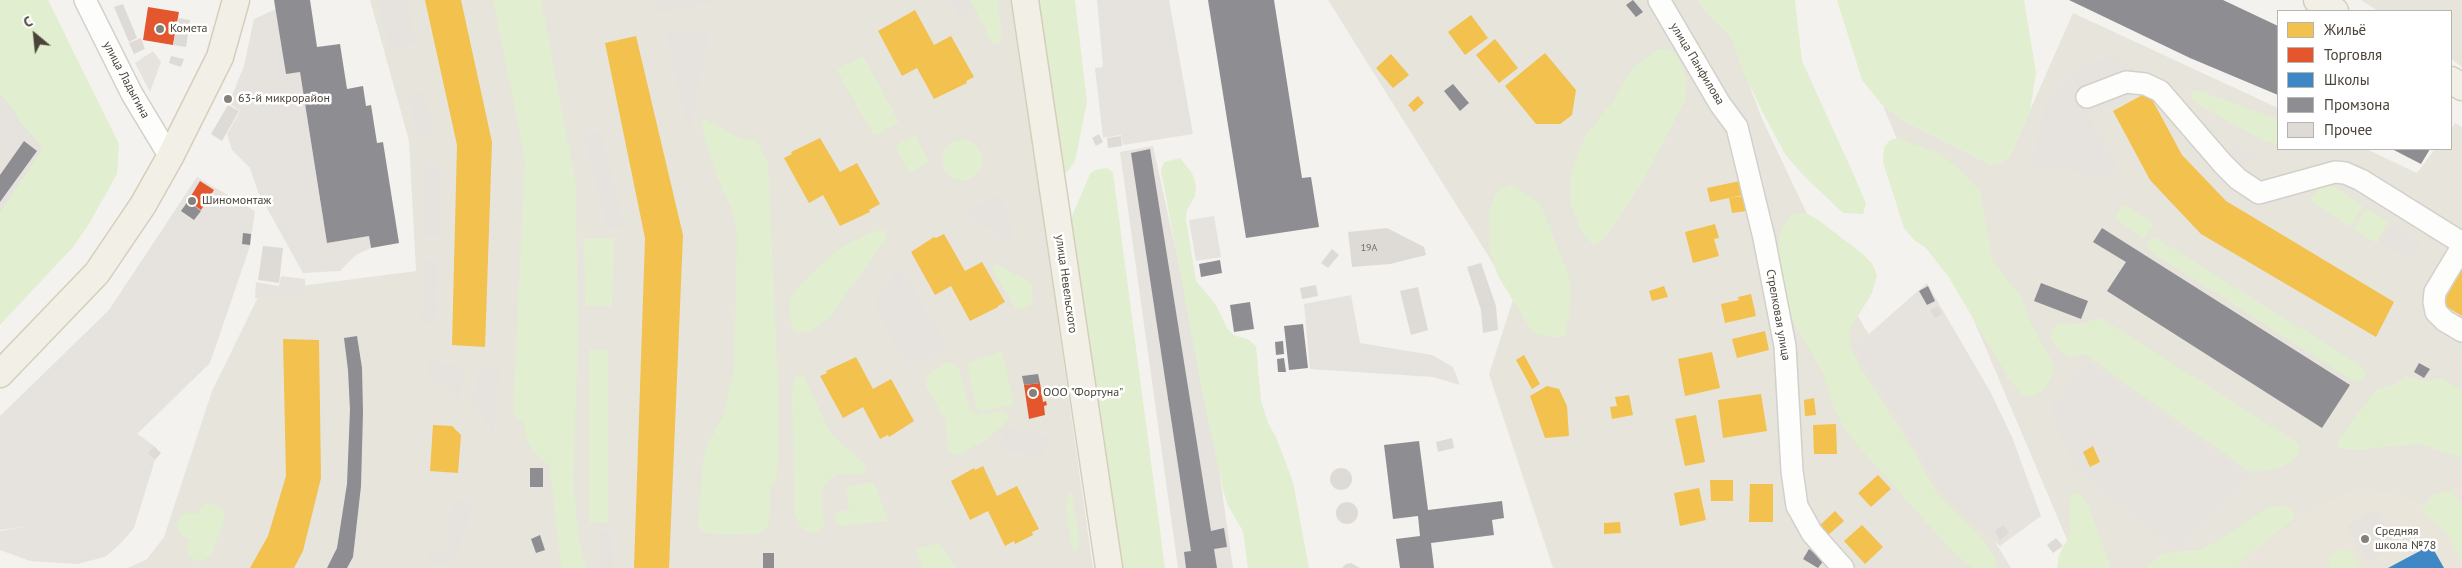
<!DOCTYPE html>
<meta charset="utf-8">
<style>
body{margin:0}
#map{position:relative;width:2462px;height:568px;overflow:hidden;background:#f4f2ee;font-family:"PT Sans",sans-serif}
canvas{display:block}
.legend{position:absolute;left:2277px;top:10px;width:175px;height:140px;box-sizing:border-box;background:#fff;border:1px solid #b7b4b0;margin:0;padding:6px 9px;list-style:none;font-size:15px;color:#4b4439}
.legend li{display:flex;align-items:center;gap:10px;height:25px}
.legend b{width:25px;border:1px solid #b7b4b0}
.north{position:absolute;left:10px;top:10px;width:50px;height:50px;-webkit-text-stroke:4px #fff;paint-order:stroke;rotate:332deg;font-size:14px;font-weight:700;line-height:20px;text-align:center;color:#4b4439}
.north::after{content:'';display:block;margin:auto;width:18px;height:22px;background:#4b4439;clip-path:polygon(50% 0,100% 100%,50% 72%,0 100%)}
</style>
<div id="map">
<canvas width="2462" height="568"></canvas>
<ul class="legend">
<li><b style="height:14px;background:#f2c14e"></b>Жильё</li>
<li><b style="height:14px;background:#e4572e"></b>Торговля</li>
<li><b style="height:14px;background:#3f88c5"></b>Школы</li>
<li><b style="height:14px;background:#8d8d92"></b>Промзона</li>
<li><b style="height:14px;background:#dedbd6"></b>Прочее</li>
</ul>
<div class="north">С</div>
</div>
<script>
const ctx = document.querySelector('canvas').getContext('2d');
ctx.lineJoin = 'round';
function fillPath(path, color) { ctx.fillStyle = color; ctx.fill(path, 'evenodd'); }
const shape = rows => new Path2D(rows.map(r => 'M' + r).join(''));
function strokePath(path, color, width, dash) { ctx.strokeStyle = color; ctx.lineWidth = width; ctx.lineCap = dash ? 'butt' : 'round'; ctx.setLineDash(dash || []); ctx.stroke(path); }
function drawText(font, color, halo, rows, align = 'center') {
  ctx.font = font + ' "PT Sans",sans-serif'; ctx.lineWidth = 5; ctx.setLineDash([]); ctx.textBaseline = 'middle'; ctx.strokeStyle = halo; ctx.fillStyle = color; for (const [text, x, y, turn = 0] of rows) {
    ctx.save(); ctx.translate(x, y); ctx.rotate((+turn || 0) * Math.PI / 180); ctx.textAlign = isNaN(turn) ? turn : align; if (halo) ctx.strokeText(text, 0, 0); ctx.fillText(text, 0, 0); ctx.restore();
  }
}
const residential = shape([
 [370,0,1012,0,1093,568,128,568,147,559,164,537,212,391,261,291,416,271,409,141],
 [1328,0,1699,0,1709,15,1731,36,1762,119,1848,300,2011,568,1553,568,1489,374,1514,297],
 [2361,0,2462,0,2462,67,2451,59,2451,11,2378,11],
 [2073,13,2278,108,2278,149,2366,149,2417,173,2435,149,2451,149,2451,129,2455,123,2462,127,2462,568,2079,568,1883,106,1904,121,1992,165,2009,158]
]);
const industrial = shape([
 [0,19,76,159,0,258],
 [1153,146,1210,407,1233,568,1178,568,1120,152],
 [197,177,255,211,250,246,210,363,60,509,22,527,0,530,0,416,109,310]
]);
const education = shape([
 [2462,479,2462,568,2227,568,2316,507,2357,488,2385,491,2410,498,2437,511]
]);
const green = shape([
 [0,0,48,0,119,144,117,174,89,224,73,247,0,325,0,212,42,150,39,143,19,121,16,113,0,94],
 [493,0,541,0,576,185,578,342,573,481,579,541,587,568,561,568,550,467,534,451,526,438,524,424,513,413,525,159],
 [971,0,998,0,1002,36,999,44,993,43,990,38],
 [1039,0,1075,0,1087,102,1075,161,1068,171,1064,174,1059,168],
 [1699,0,1795,0,1802,61,1857,182,1866,204,1863,214,1843,213,1804,176,1785,154,1762,111,1742,69,1731,36,1709,15],
 [1837,0,2024,0,2036,73,2030,111,2009,158,2001,163,1992,165,1904,121,1883,106,1862,80],
 [1658,49,1670,50,1677,55,1687,78,1685,101,1640,186,1605,238,1594,245,1589,241,1579,226,1570,203,1571,173,1585,136,1613,101,1632,69],
 [863,56,899,122,876,135,869,128,837,70],
 [2197,90,2278,119,2278,144,2262,140,2194,102,2190,93],
 [704,118,743,140,751,139,758,142,768,163,778,382,778,466,776,481,770,487,770,517,767,529,757,534,722,535,706,533,698,528,703,461,709,441,723,417,734,370,737,232,732,210,717,177,701,124],
 [915,135,929,162,909,173,895,146],
 [1898,138,1940,154,1959,168,1980,191,1993,262,2021,296,2029,320,2051,360,2053,372,2050,381,2042,391,2032,396,2022,395,2009,379,1948,276,1925,247,1915,241,1904,228,1883,162,1884,147,1890,140],
 '942 160a20 20 0 1 1 40 0a20 20 0 1 1-40 0Z',
 [1180,158,1192,173,1196,185,1195,196,1187,210,1186,219,1196,281,1216,305,1227,328,1234,335,1249,340,1256,346,1261,401,1268,423,1276,437,1293,482,1309,568,1248,568,1243,531,1228,506,1223,490,1202,392,1161,170,1164,162],
 [1106,168,1109,169,1113,173,1165,568,1120,568,1069,223,1090,174,1095,170],
 [2324,180,2363,206,2350,227,2311,201],
 [1512,184,1538,202,1543,210,1568,273,1571,288,1569,316,1565,336,1561,337,1550,337,1532,332,1498,276,1490,251,1489,212,1495,196,1501,188],
 [2124,204,2154,225,2144,239,2114,218],
 [2367,208,2389,222,2376,243,2353,229],
 [1805,213,1817,219,1834,232,1863,254,1873,265,1877,275,1872,293,1850,329,1849,345,1860,367,1907,440,1937,493,1978,534,1994,556,1997,568,1972,568,1952,551,1857,445,1843,426,1833,406,1824,375,1788,312,1778,265,1779,236,1784,224,1792,214],
 [880,230,885,231,886,239,829,318,810,332,799,333,792,329,789,306,790,298,798,287,837,250,867,234],
 [614,238,612,306,585,306,584,239],
 [2156,238,2360,365,2366,373,2364,379,2353,381,2150,251,2146,244,2151,239],
 [996,264,1032,283,1033,302,1031,305,1018,310,1015,308,993,270,993,265],
 [2098,318,2104,320,2298,443,2300,450,2297,457,2290,463,2278,468,2257,472,2249,471,2090,358,2084,354,2070,357,2057,348,2051,339,2050,333,2053,328,2059,323,2081,324],
 [589,350,608,350,608,523,589,522],
 [1002,351,1013,400,1011,406,981,411,976,408,967,364],
 [952,362,959,368,969,408,977,415,1002,411,1009,416,1007,422,985,441,954,456,949,452,945,419,926,387,926,380,928,375,946,363],
 [800,374,804,376,829,431,867,467,863,474,837,474,829,480,824,487,822,496,824,526,816,533,803,530,795,516,792,394,794,379],
 [2407,376,2424,381,2442,378,2462,391,2462,457,2419,444,2354,450,2339,448,2338,440,2376,390,2393,385],
 [874,482,888,521,837,526,835,512,849,510,846,487],
 [2448,491,2454,494,2462,504,2462,561,2446,533,2422,511,2432,495],
 [1072,492,1080,545,1077,551,1073,550,1071,546,1066,503,1070,493],
 [2075,493,2080,494,2088,505,2111,568,2057,568,2059,555,2070,535,2070,500,2071,494],
 [208,503,222,508,225,516,211,556,199,562,189,556,187,549,190,540,182,536,176,525,181,515,188,512,198,515,202,507],
 [2284,505,2293,511,2294,519,2248,555,2237,568,2145,568,2161,555,2173,552,2199,550,2215,542,2259,513,2269,508],
 [938,543,957,568,922,568,916,549],
 [2340,549,2346,550,2353,554,2360,568,2329,568,2329,557]
]);
const parking = shape([
 [377,0,405,0,416,43,390,50],
 [656,0,716,0,717,1,658,13],
 [947,0,969,0,974,9,961,16],
 [1097,0,1169,0,1193,134,1123,145,1121,135,1103,138,1095,68,1103,67],
 [276,9,300,72,327,243,369,236,371,248,356,255,340,271,303,273,258,192,250,168,232,150,227,134,240,111,229,103,244,66,254,19],
 [665,29,710,31,689,133],
 [153,51,161,62,150,92,135,63],
 [2109,55,2138,71,2149,87,2093,115,2069,73],
 [2066,73,2119,173,2100,179,2072,170,2030,170,2044,109],
 [424,92,434,132,418,137,408,97],
 [600,131,624,227,607,230,584,135],
 [2237,142,2256,155,2248,166,2229,154],
 [424,167,441,167,440,236,424,235],
 [1001,194,1016,248,966,212],
 [1214,216,1221,257,1196,261,1189,220],
 [2393,223,2422,242,2410,260,2381,242],
 [423,261,438,261,437,324,422,324],
 [899,265,947,346,910,366,877,313,875,305,878,295],
 [281,276,305,279,305,297,255,298,256,282,279,286],
 [1927,283,1991,393,2012,437,2041,516,2000,546,1937,486,1910,436,1854,347],
 [1351,295,1360,343,1432,355,1453,367,1460,385,1433,377,1310,369,1304,304],
 [427,359,463,368,461,404,426,372],
 [2087,362,2248,477,2176,550,2073,468,2050,408],
 [499,367,494,436,473,403,476,372],
 [1006,425,1048,438,1042,460,999,447],
 [135,432,154,446,147,453,155,460,134,528,121,543,105,557,77,564,30,561,0,550,0,531,22,527,52,511],
 [451,501,474,502,453,564,428,563,428,550,448,550],
 [2378,509,2397,545,2367,562,2347,526],
 [613,530,614,568,600,568,599,531]
]);
const homes = shape([
 [425,0,461,0,492,142,485,347,452,345,457,145],
 [915,10,934,45,951,36,974,77,966,81,967,83,934,99,917,68,902,76,878,31],
 [1471,15,1488,38,1465,55,1448,32],
 [636,36,683,235,669,568,634,568,645,238,605,43],
 [1495,39,1518,68,1499,83,1476,55],
 [1545,53,1576,90,1572,115,1560,124,1536,124,1505,86],
 [1391,54,1409,75,1393,88,1376,68],
 [2148,92,2182,155,2226,201,2394,302,2376,337,2201,234,2150,180,2113,111],
 [1418,96,1424,103,1414,112,1408,105],
 [820,138,840,172,857,163,880,204,869,210,870,212,840,226,823,195,809,203,784,158,792,154,791,152],
 [1740,181,1743,195,1710,202,1707,188],
 [1743,196,1746,211,1732,213,1729,198],
 [1715,224,1719,238,1714,239,1719,256,1693,263,1685,232],
 [944,234,965,271,982,262,1005,302,998,306,998,307,970,321,951,286,935,295,911,252,934,237,936,238],
 [2462,270,2462,316,2442,304],
 [1664,286,1668,297,1652,301,1649,291],
 [1751,294,1756,316,1725,323,1721,304,1739,300,1738,297],
 [1765,331,1769,350,1737,358,1732,339],
 [283,339,319,340,321,478,303,551,294,568,250,568,268,536,286,476],
 [1712,352,1720,388,1685,396,1678,359],
 [1524,355,1540,384,1532,389,1516,360],
 [856,357,873,389,891,379,914,421,889,437,888,435,880,439,863,407,843,418,820,376,827,373,826,371],
 [1547,386,1559,389,1567,406,1569,436,1545,438,1530,396],
 [1761,394,1767,431,1723,438,1718,400],
 [1629,395,1633,415,1612,419,1610,407,1617,406,1615,397],
 [1814,398,1816,415,1805,416,1804,400],
 [1696,415,1705,462,1685,466,1675,419],
 [1836,424,1837,454,1814,454,1813,425],
 [433,425,452,426,461,435,458,473,430,471],
 [2093,446,2100,462,2090,467,2083,452],
 [983,466,997,496,1017,486,1039,529,1032,532,1033,535,1015,544,1014,541,1005,546,988,511,970,520,951,481,974,468,975,470],
 [1878,475,1891,489,1871,507,1858,493],
 [1710,480,1733,480,1733,501,1711,501],
 [1750,484,1773,484,1773,522,1749,522],
 [1699,488,1706,520,1680,526,1674,493],
 [1835,511,1844,521,1828,535,1819,526],
 [1620,522,1621,533,1604,534,1604,523],
 [1862,525,1883,547,1865,564,1844,541]
]);
const shops = shape([
 [148,7,179,12,173,45,143,40],
 [200,181,214,190,201,210,188,201],
 [1040,383,1043,402,1046,401,1047,405,1044,406,1045,415,1029,419,1024,385]
]);
const schools = shape([
 [2431,545,2444,568,2388,568]
]);
const industry = shape([
 [274,0,310,0,317,47,340,44,347,89,363,86,366,106,371,105,377,143,383,142,399,243,371,248,369,236,327,243,300,72,286,74],
 [1208,0,1274,0,1302,178,1311,177,1319,227,1246,238],
 [1633,0,1643,12,1636,17,1626,5],
 [2069,0,2223,0,2278,26,2278,95,2190,58],
 [1453,84,1469,103,1460,111,1444,91],
 [24,141,37,151,0,202,0,175],
 [1150,149,1211,531,1224,528,1227,547,1214,549,1217,568,1186,568,1184,552,1191,551,1131,153],
 [2392,149,2430,149,2421,164],
 [188,201,201,211,194,220,181,211],
 [2102,228,2350,385,2322,428,2107,291,2126,262,2093,242],
 [243,233,251,234,250,245,242,244],
 [1220,260,1222,273,1201,277,1199,264],
 [2041,283,2088,301,2081,319,2034,301],
 [1928,286,1935,301,1927,305,1919,291],
 [1250,302,1254,329,1234,332,1230,305],
 [1303,324,1308,368,1289,370,1284,326],
 [357,336,362,368,363,412,361,486,353,557,347,568,327,568,337,548,347,484,350,410,348,370,344,338],
 [1283,341,1284,354,1276,355,1275,342],
 [1284,358,1286,372,1278,372,1277,359],
 [2419,363,2430,369,2424,378,2414,372],
 [1038,374,1040,383,1024,385,1022,376],
 [1419,441,1428,510,1502,501,1504,518,1492,520,1494,535,1431,543,1434,568,1400,568,1396,539,1420,536,1418,516,1393,519,1384,445],
 [530,468,543,468,543,487,530,487],
 [540,535,545,550,536,553,531,539],
 [1809,549,1824,560,1818,568,1803,559],
 [763,553,774,553,774,568,763,568]
]);
const building = shape([
 [123,4,137,38,129,42,114,7],
 [178,18,190,20,186,47,173,45],
 [141,38,145,49,134,54,129,43],
 [171,56,184,59,181,67,169,63],
 [228,105,239,111,222,141,211,134],
 [1099,134,1103,142,1096,146,1092,138],
 [1121,136,1122,146,1108,148,1107,138],
 [1387,228,1424,247,1426,255,1390,264,1352,267,1348,232],
 [263,246,283,248,279,283,258,280],
 [1332,249,1339,255,1328,268,1321,263],
 [1481,263,1496,306,1498,330,1483,333,1481,310,1467,267],
 [1316,285,1318,296,1302,299,1300,288],
 [1418,287,1428,330,1411,335,1400,291],
 [1938,306,1942,314,1935,318,1930,310],
 [1452,438,1454,448,1438,452,1436,442],
 [154,446,161,453,155,460,147,453],
 '1330 479a11 11 0 1 1 22 0a11 11 0 1 1-22 0Z',
 '1336 513a11 11 0 1 1 22 0a11 11 0 1 1-22 0Z',
 [2003,525,2009,533,2000,540,1995,531],
 [2056,538,2063,546,2053,553,2047,545],
 [1351,563,1360,568,1342,568,1346,564]
]);
const minor = shape([
 [85,0,132,94,170,157],
 [1659,0,1720,104,1737,127,1764,238,1785,346,1792,471,1797,506,1812,533,1843,568],
 [2087,97,2126,82,2145,84,2160,91,2223,164,2238,179,2259,193,2335,172,2345,173,2361,180,2462,243],
 [2462,247,2435,292,2434,302,2436,312,2445,321,2462,331]
]);
const major = shape([
 [1025,0,1109,568],
 [2317,0,2335,11],
 [2451,80,2462,87],
 [0,374,97,273,143,205,170,157,220,57,236,0]
]);
const markers = [
 [160,29,5,"#868178"],
 [228,99,5,"#868178"],
 [192,201,5,"#868178"],
 [1033,393,5,"#868178"],
 [2365,539,5,"#868178"]
];
const numberNames = [
 ["19А",1369,248]
];
const poiNames = [
 ["Комета",170,29],
 ["63-й микрорайон",238,99],
 ["Шиномонтаж",202,201],
 ["ООО \"Фортуна\"",1043,393],
 ["Средняя",2375,532],
 ["школа №78",2375,546]
];
const streetNames = [
 ["улица Панфилова",1697,64,59],
 ["улица Ладыгина",126,80,62],
 ["улица Невельского",1066,284,82],
 ["Стрелковая улица",1778,315,80]
];
fillPath(residential, '#e7e4dc');
fillPath(industrial, '#e6e2de');
fillPath(education, '#eae5da');
fillPath(green, '#e1eecf');
fillPath(parking, '#e6e3df');
fillPath(homes, '#f2c14e');
fillPath(shops, '#e4572e');
fillPath(schools, '#3f88c5');
fillPath(industry, '#8d8d92');
fillPath(building, '#dedbd6');
strokePath(minor, '#d2d0cb', 24);
strokePath(major, '#d6cebb', 29);
strokePath(minor, '#fdfdfc', 21);
strokePath(major, '#f2efe6', 26);
for (const [x, y, r, color] of markers) { const dot = new Path2D(); dot.arc(x, y, r, 0, 2 * Math.PI); ctx.fillStyle = color; ctx.fill(dot); strokePath(dot, '#fff', 2); }
drawText('10px', '#706a61', null, numberNames);
drawText('12px', '#4b4439', '#fff', poiNames, 'left');
drawText('12px', '#4b4439', '#fff', streetNames);
</script>
